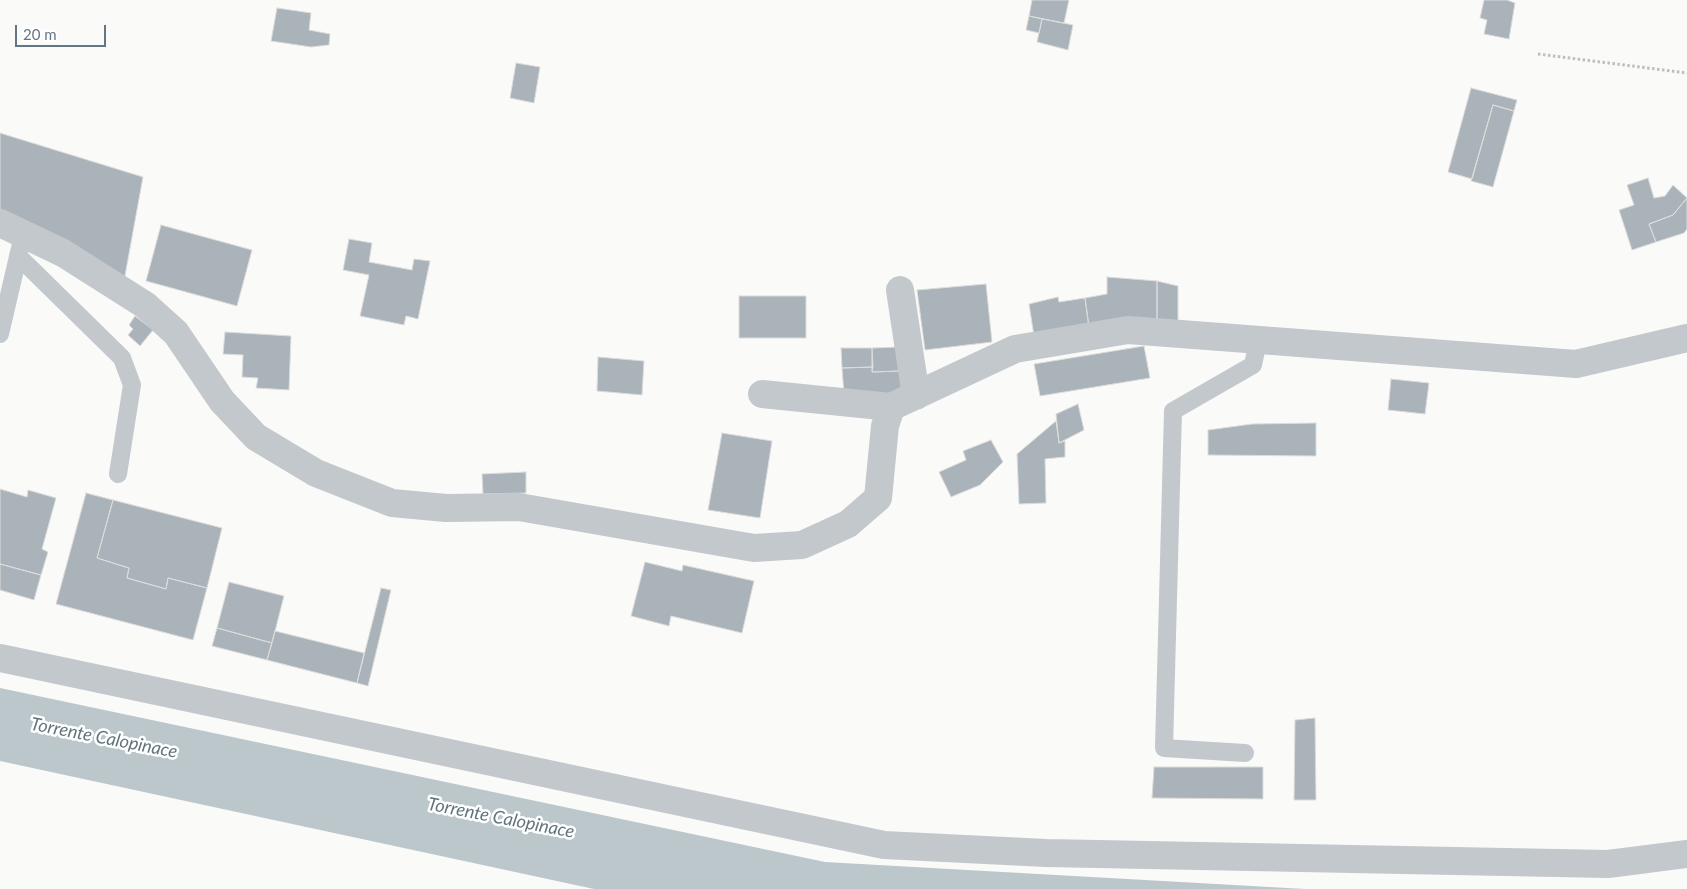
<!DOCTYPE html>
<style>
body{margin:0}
#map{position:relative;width:1687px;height:889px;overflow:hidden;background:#fafaf8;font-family:Lato,sans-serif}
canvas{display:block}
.scale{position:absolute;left:15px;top:25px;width:91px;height:22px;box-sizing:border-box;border:2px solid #657683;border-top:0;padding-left:6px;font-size:15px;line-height:18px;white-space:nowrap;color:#657683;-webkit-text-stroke:4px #fff;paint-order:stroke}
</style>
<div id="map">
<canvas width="1687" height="889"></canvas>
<div class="scale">20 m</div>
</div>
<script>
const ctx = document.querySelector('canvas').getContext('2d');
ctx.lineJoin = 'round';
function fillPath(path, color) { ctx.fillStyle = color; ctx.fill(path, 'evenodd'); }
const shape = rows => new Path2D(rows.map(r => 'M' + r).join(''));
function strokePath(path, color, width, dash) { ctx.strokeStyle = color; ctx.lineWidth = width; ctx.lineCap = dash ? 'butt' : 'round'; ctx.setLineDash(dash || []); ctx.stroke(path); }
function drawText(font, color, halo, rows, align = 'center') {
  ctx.font = font + ' Lato,sans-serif'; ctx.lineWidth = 5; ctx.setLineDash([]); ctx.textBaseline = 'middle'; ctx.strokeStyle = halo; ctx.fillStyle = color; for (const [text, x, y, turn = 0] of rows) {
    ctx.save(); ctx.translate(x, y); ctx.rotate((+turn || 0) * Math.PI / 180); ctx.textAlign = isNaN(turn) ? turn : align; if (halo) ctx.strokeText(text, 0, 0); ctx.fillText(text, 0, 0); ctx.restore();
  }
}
const water = shape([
 [0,688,825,862,1305,889,594,889,0,761]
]);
const building = shape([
 [1032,0,1069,0,1064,23,1029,16,1032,0],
 [1484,0,1507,0,1515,3,1509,39,1484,34,1487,20,1480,18,1484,0],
 [277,8,311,13,309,30,330,34,329,45,311,47,271,41,277,8],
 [1029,16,1042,19,1039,33,1026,30,1029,16],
 [1042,19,1073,25,1068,50,1037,42,1042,19],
 [516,63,540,67,534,103,510,98,516,63],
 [1471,88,1517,100,1514,111,1493,105,1472,179,1448,172,1471,88],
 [1493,105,1514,111,1493,187,1471,181,1493,105],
 [0,133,143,177,124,281,57,236,0,209,0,133],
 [1648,178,1654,198,1665,196,1673,185,1687,198,1673,215,1649,224,1656,242,1632,250,1619,210,1634,205,1627,185,1648,178],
 [1687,198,1687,229,1684,233,1656,242,1649,224,1673,215,1687,198],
 [161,225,252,250,237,306,146,281,161,225],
 [349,239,372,243,369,262,412,270,414,259,430,261,418,319,406,316,404,325,360,316,369,275,343,270,349,239],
 [1107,277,1157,281,1157,325,1089,327,1085,298,1107,294,1107,277],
 [1157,281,1178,286,1178,326,1157,325,1157,281],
 [986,284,992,342,925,350,917,290,986,284],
 [739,296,806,296,806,338,739,338,739,296],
 [1058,297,1059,302,1085,298,1089,327,1034,336,1029,304,1058,297],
 [135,316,153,330,140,346,128,335,133,329,129,325,135,316],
 [225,332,291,336,289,390,256,388,258,378,242,377,243,355,223,354,225,332],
 [1144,346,1150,378,1040,396,1034,364,1144,346],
 [898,347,900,371,872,372,872,348,898,347],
 [841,348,872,348,873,367,842,368,841,348],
 [598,357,644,361,642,395,597,391,598,357],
 [873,367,872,372,900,371,902,394,844,395,842,368,873,367],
 [1391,379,1429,383,1425,414,1388,410,1391,379],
 [1078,404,1084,430,1059,443,1056,414,1078,404],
 [1056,421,1059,443,1065,441,1065,457,1045,459,1046,503,1019,504,1017,454,1056,421],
 [1316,423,1316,456,1208,455,1208,430,1252,424,1316,423],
 [722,433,772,441,760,518,708,510,722,433],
 [991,440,1003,462,980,485,951,497,939,472,966,460,963,451,991,440],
 [526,472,526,493,483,494,482,474,526,472],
 [0,489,27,497,28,490,56,498,42,549,48,552,41,575,0,564,0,489],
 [86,493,113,500,97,558,129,568,127,578,166,589,168,578,207,588,193,640,56,604,86,493],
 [113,500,222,528,207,588,168,578,166,589,127,578,129,568,97,558,113,500],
 [645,562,682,571,683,565,754,581,742,633,671,616,669,626,631,616,645,562],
 [0,564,41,575,34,600,0,590,0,564],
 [229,582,284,596,272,643,217,628,229,582],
 [381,588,391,590,368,686,357,683,381,588],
 [217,628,272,643,267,660,212,646,217,628],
 [275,631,364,653,357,683,267,660,275,631],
 [1315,718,1316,800,1294,800,1295,720,1315,718],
 [1154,767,1263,767,1263,799,1152,798,1154,767]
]);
const path = shape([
 [1538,54,1687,73]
]);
const service = shape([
 [18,256,122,358,132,385,118,474],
 [0,334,20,248],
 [1245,753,1164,748,1173,411,1253,365,1258,341]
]);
const minor = shape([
 [0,223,63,253,145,305,176,333,222,401,256,437,316,473,392,503,446,508,519,507,754,548,802,545,848,524,878,498,885,426,891,407,1015,349,1128,330,1576,364,1687,338],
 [900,290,916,396],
 [762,394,891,407],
 [0,658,884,845,1046,853,1608,864,1687,854]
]);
const waterNames = [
 ["Torrente Calopinace",104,738,11],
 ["Torrente Calopinace",501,818,11]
];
fillPath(water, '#bbc7cb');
fillPath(building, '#aab3b9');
strokePath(building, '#dcdcda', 1);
strokePath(path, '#bbbfc2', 3, [2.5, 2.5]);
strokePath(service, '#c3c8cc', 18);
strokePath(minor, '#c3c8cc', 28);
drawText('italic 18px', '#60757c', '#fff', waterNames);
</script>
